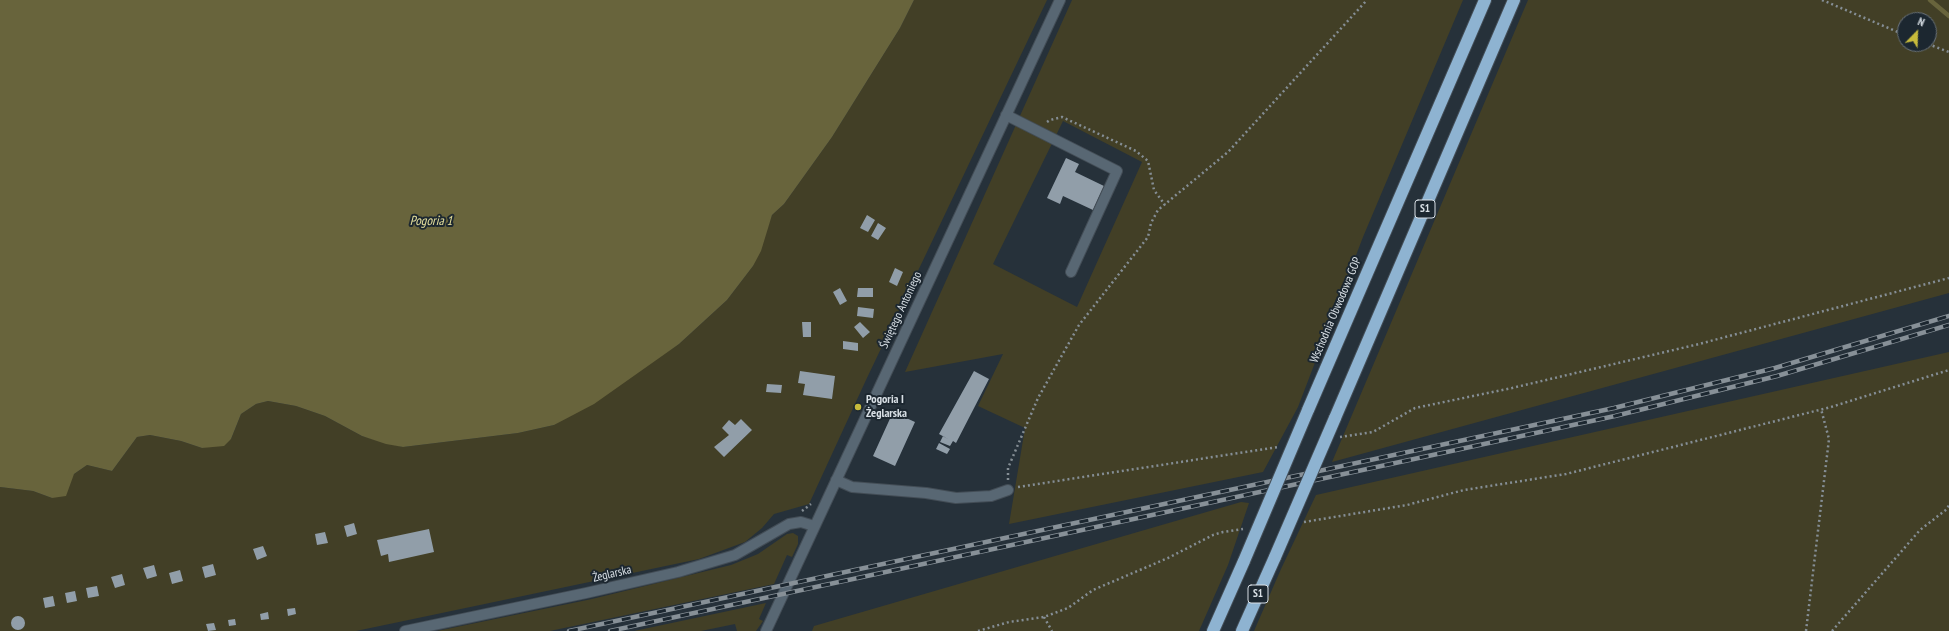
<!DOCTYPE html>
<meta charset="utf-8">
<style>
body{margin:0}
#map{position:relative;width:1949px;height:631px;overflow:hidden;background:#26313a;font-family:"PT Sans Narrow",sans-serif}
canvas{display:block}
.north{position:absolute;left:1897px;top:12px;width:40px;height:40px;box-sizing:border-box;background:#1c2730;border:1px solid #687179;border-radius:50%;rotate:23deg;font-size:11px;font-weight:700;line-height:16px;text-align:center;color:#d9e0e6}
.north::after{content:'';display:block;margin:auto;width:14px;height:18px;background:#c7bb3b;clip-path:polygon(50% 0,100% 100%,50% 72%,0 100%)}
</style>
<div id="map">
<canvas width="1949" height="631"></canvas>
<div class="north">N</div>
</div>
<script>
const ctx = document.querySelector('canvas').getContext('2d');
ctx.lineJoin = 'round';
function fillPath(path, color) { ctx.fillStyle = color; ctx.fill(path, 'evenodd'); }
const shape = rows => new Path2D(rows.map(r => 'M' + r).join(''));
function strokePath(path, color, width, dash) { ctx.strokeStyle = color; ctx.lineWidth = width; ctx.lineCap = dash ? 'butt' : 'round'; ctx.setLineDash(dash || []); ctx.stroke(path); }
function drawText(font, color, halo, rows, align = 'center') {
  ctx.font = font + ' "PT Sans Narrow",sans-serif'; ctx.lineWidth = 4; ctx.setLineDash([]); ctx.textBaseline = 'middle'; ctx.strokeStyle = halo; ctx.fillStyle = color; for (const [text, x, y, turn = 0] of rows) {
    ctx.save(); ctx.translate(x, y); ctx.rotate((+turn || 0) * Math.PI / 180); ctx.textAlign = isNaN(turn) ? turn : align; if (halo) ctx.strokeText(text, 0, 0); ctx.fillText(text, 0, 0); ctx.restore();
  }
}
const green = shape([
 [914,0,1047,0,866,380,809,504,774,514,762,528,745,542,699,559,356,631,0,631,0,487,33,491,52,498,74,474,87,465,112,471,137,437,150,435,181,441,202,448,231,439,241,414,256,404,268,401,296,406,325,416,362,436,403,447,518,433,554,425,679,344,727,300,753,266,772,215,784,204,832,137,900,28],
 [1072,0,1463,0,1363,237,1298,407,1263,472,1009,524,1025,428,978,406,1003,354,905,372],
 [1063,121,1142,162,1077,307,993,264],
 [1528,0,1949,0,1949,293,1332,462],
 [1905,20,1929,20,1929,44,1905,44],
 [1949,352,1949,631,1254,631,1281,569,1316,495],
 [1241,502,1249,503,1228,565,1199,631,812,631,814,626],
 [793,533,798,536,798,544,792,557,787,555,774,584,550,631,437,631,592,599,731,565,758,554,787,534],
 [766,603,759,619,763,621,756,631,737,631,735,624,701,631,634,631]
]);
const water = shape([
 [0,0,914,0,900,28,832,137,784,204,772,215,761,251,753,266,727,300,679,344,594,404,554,425,518,433,403,447,386,444,362,436,325,416,296,406,268,401,256,404,241,414,231,439,224,446,202,448,181,441,150,435,137,437,112,471,87,465,74,474,66,496,52,498,33,491,0,487]
]);
const stream = shape([
 [1930,0,1949,16]
]);
const building = shape([
 [1066,158,1079,164,1075,172,1104,186,1093,210,1063,196,1060,204,1047,198],
 [867,215,875,220,868,232,860,228],
 [878,223,886,228,878,240,871,236],
 [895,268,903,272,897,286,889,282],
 [840,288,847,301,840,305,833,292],
 [858,288,873,288,873,297,857,297],
 [858,307,874,309,873,318,857,316],
 [802,322,811,322,811,337,803,337],
 [860,322,870,332,863,338,854,327],
 [843,341,858,343,858,351,843,349],
 [800,371,835,376,832,399,803,395,805,384,798,383],
 [974,371,989,379,956,443,953,441,950,446,940,442,943,436,948,439,939,434],
 [767,384,782,385,781,393,766,392],
 [893,412,915,422,895,466,873,456],
 [741,419,752,430,724,457,714,447,729,435,722,428,729,420,735,425],
 [939,443,950,449,947,454,936,449],
 [354,523,357,534,347,537,344,526],
 [429,529,434,552,389,562,388,554,381,556,377,540],
 [325,532,328,543,317,545,315,534],
 [263,546,267,556,257,560,253,549],
 [213,564,216,575,205,578,202,567],
 [154,565,157,576,147,579,143,568],
 [180,570,183,581,172,584,169,573],
 [122,574,125,585,115,588,111,577],
 [97,586,99,596,88,598,86,588],
 [75,591,77,601,67,603,65,593],
 [53,596,55,606,45,608,43,598],
 [295,608,296,614,288,616,287,609],
 [268,612,269,619,261,620,260,614],
 '11 623a7 7 0 1 1 14 0a7 7 0 1 1-14 0Z',
 [235,619,236,625,229,626,228,620],
 [214,623,216,630,208,631,206,624]
]);
const path = shape([
 [1822,0,1905,35],
 [1928,44,1949,52],
 [1047,122,1050,120,1062,117,1136,151,1148,161,1154,190,1165,205],
 [1340,437,1373,432,1415,408,1512,388,1699,344,1949,278],
 [1008,480,1008,468,1038,398,1079,325,1148,237,1151,223,1158,210,1228,152,1367,0],
 [1018,487,1278,447],
 [802,511,811,504],
 [1304,522,1407,505,1464,490,1566,474,1831,407,1949,370],
 [1044,617,1052,631],
 [978,631,1009,622,1044,617,1068,608,1093,590,1168,558,1213,535,1223,532,1243,529],
 [1806,631,1829,439,1821,409],
 [1832,631,1920,530,1947,509,1949,505]
]);
const minor = shape([
 [1006,115,1117,171,1071,272],
 [836,480,852,487,926,493,956,498,991,496,1008,490],
 [405,631,586,593,678,572,735,555,789,524,801,522,814,526],
 [766,631,1060,0]
]);
const highway = shape([
 [1308,410,1485,0],
 [1335,418,1514,0],
 [1213,631,1244,561],
 [1242,631,1275,557]
]);
const rail = shape([
 [569,631,1614,408,1775,368,1949,316],
 [610,631,1615,416,1777,376,1949,325]
]);
const highwayBridge = shape([
 [1275,557,1335,418],
 [1244,561,1308,410]
]);
const markers = [
 [858,407,4,"#c7bb3b"]
];
const shields = [
 [1425,209,20],
 [1258,594,20]
];
const shieldNames = [
 ["S1",1425,209],
 ["S1",1258,594]
];
const streetNames = [
 ["Świętego Antoniego",901,310,-65],
 ["Wschodnia Obwodowa GOP",1336,310,-67],
 ["Żeglarska",612,574,-13]
];
const poiNames = [
 ["Pogoria I",866,400],
 ["Żeglarska",866,414]
];
const waterNames = [
 ["Pogoria 1",431,221]
];
fillPath(green, '#423f26');
fillPath(water, '#68643c');
strokePath(stream, '#68643c', 4.5);
fillPath(building, '#919ea9');
strokePath(minor, '#434d56', 12);
strokePath(highway, '#434d56', 14);
strokePath(path, '#858e95', 2.5, [2, 3]);
strokePath(minor, '#586773', 10);
strokePath(highway, '#8eb3d1', 12);
strokePath(rail, '#879097', 4.5);
strokePath(rail, '#1c2730', 3, [9]);
strokePath(highwayBridge, '#434d56', 14, []);
strokePath(highwayBridge, '#8eb3d1', 12);
for (const [x, y, r, color] of markers) { const dot = new Path2D(); dot.arc(x, y, r, 0, 2 * Math.PI); ctx.fillStyle = color; ctx.fill(dot); strokePath(dot, '#1c2730', 1.5); }
for (const [x, y, w] of shields) { const box = new Path2D(); box.roundRect(x - w / 2, y - 9, w, 18, 3); ctx.fillStyle = '#1c2730'; ctx.fill(box); strokePath(box, '#d9e0e6', 1); }
drawText('bold 11px', '#d9e0e6', null, shieldNames);
drawText('12px', '#d9e0e6', '#1c2730', streetNames);
drawText('bold 12px', '#d9e0e6', '#1c2730', poiNames, 'left');
drawText('italic 13px', '#e8e29e', '#1c2730', waterNames);
</script>
